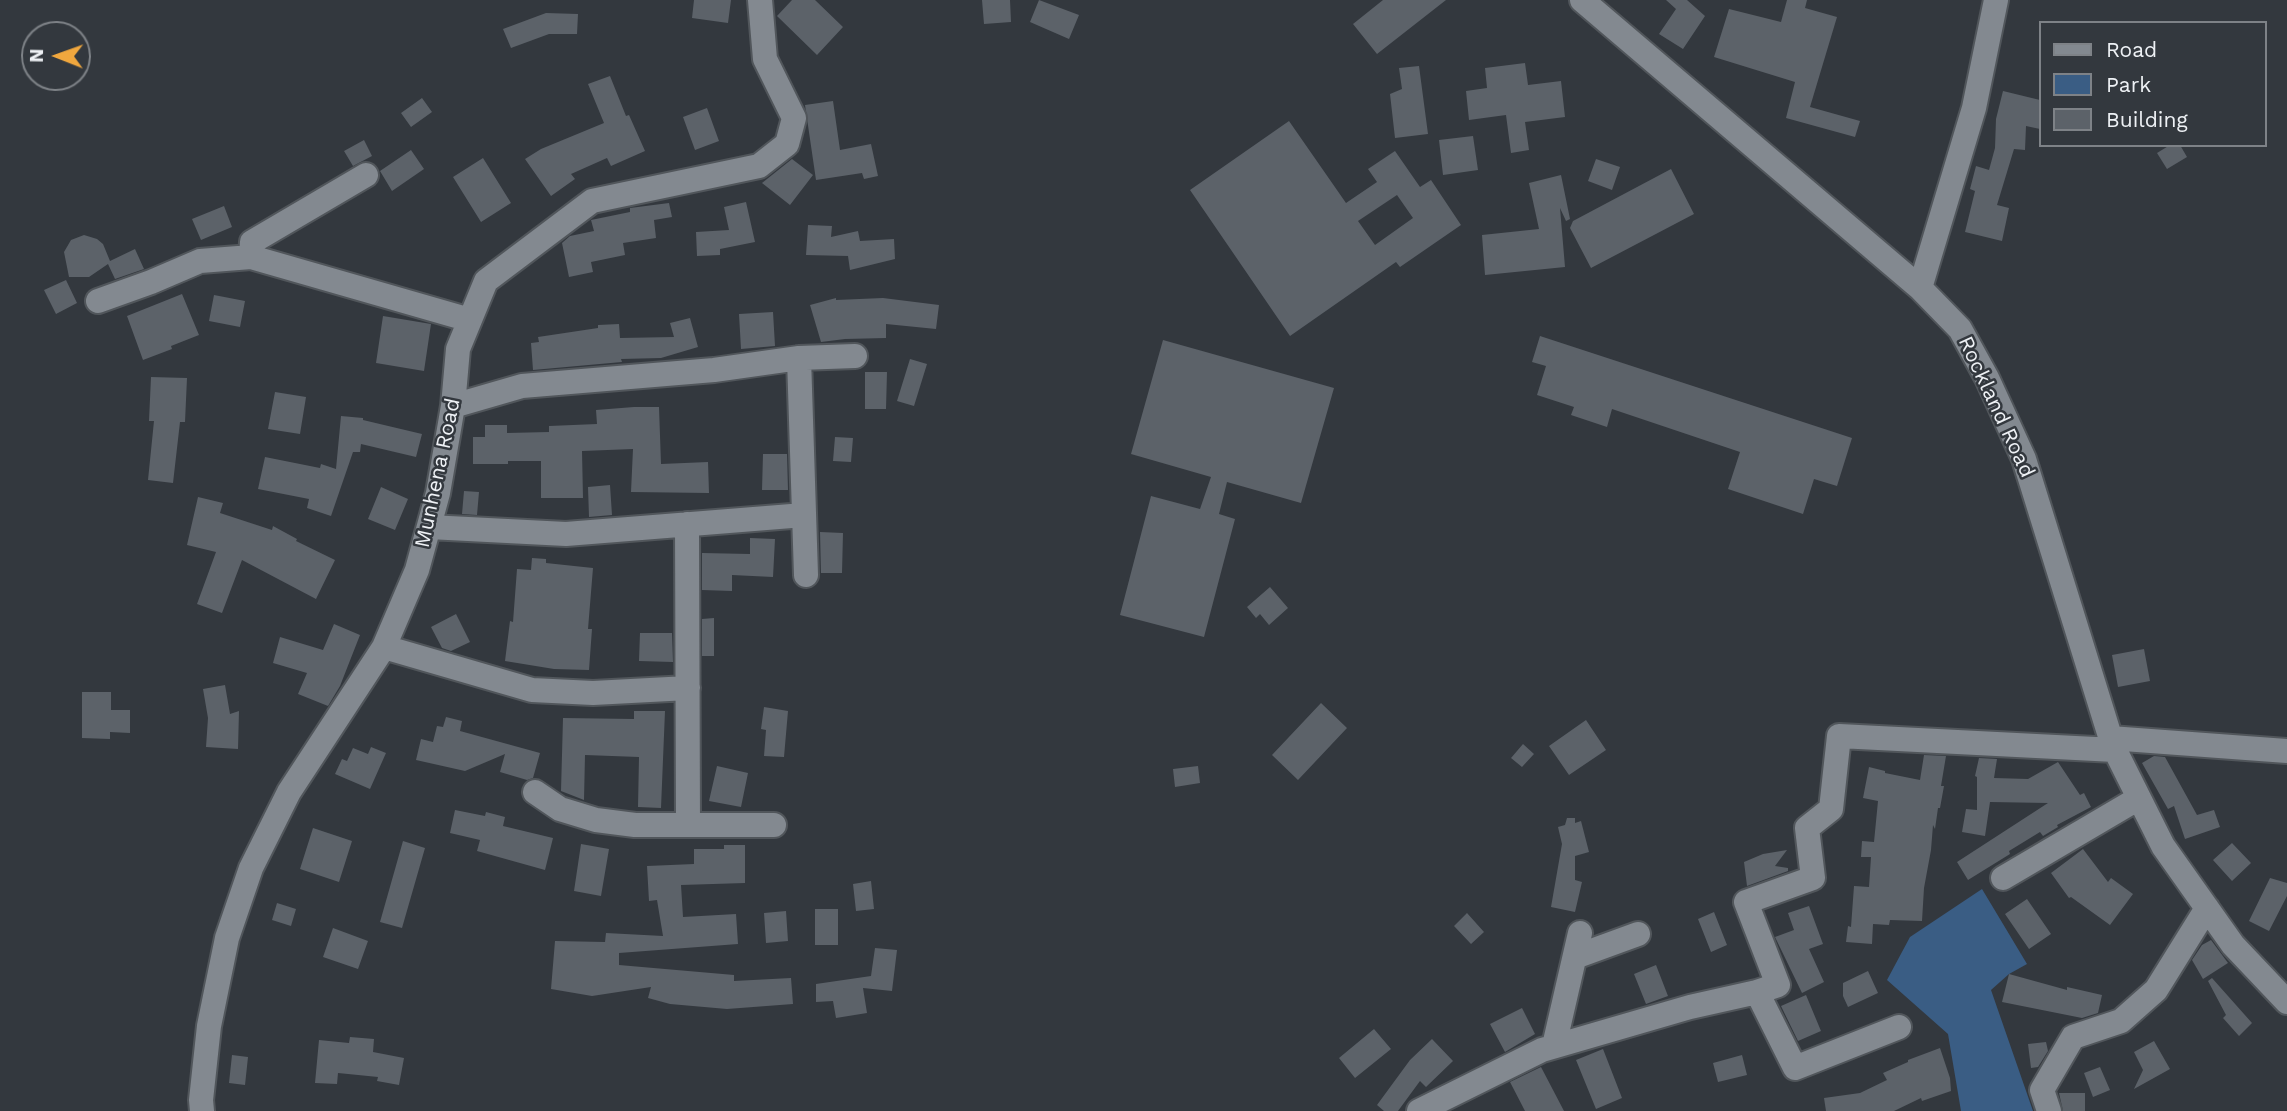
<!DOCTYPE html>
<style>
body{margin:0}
#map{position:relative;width:2287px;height:1111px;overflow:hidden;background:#33383e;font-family:"Work Sans",sans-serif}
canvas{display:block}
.legend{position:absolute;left:2039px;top:21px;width:228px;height:126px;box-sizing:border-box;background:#33383e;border:2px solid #7e8287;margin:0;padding:9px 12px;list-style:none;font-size:21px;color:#eef1f5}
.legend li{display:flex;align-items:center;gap:14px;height:35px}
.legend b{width:35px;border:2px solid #7e8287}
.north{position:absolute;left:21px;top:21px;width:70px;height:70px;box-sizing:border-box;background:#33383e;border:2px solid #7e8287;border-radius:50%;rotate:271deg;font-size:19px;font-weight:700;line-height:28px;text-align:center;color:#eef1f5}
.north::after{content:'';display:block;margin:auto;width:24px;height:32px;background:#f0a73e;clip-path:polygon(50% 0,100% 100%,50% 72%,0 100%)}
</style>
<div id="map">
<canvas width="2287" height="1111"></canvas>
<ul class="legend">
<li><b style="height:9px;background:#838990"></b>Road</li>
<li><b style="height:19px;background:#3a5d84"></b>Park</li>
<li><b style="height:19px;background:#5c6269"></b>Building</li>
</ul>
<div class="north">N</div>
</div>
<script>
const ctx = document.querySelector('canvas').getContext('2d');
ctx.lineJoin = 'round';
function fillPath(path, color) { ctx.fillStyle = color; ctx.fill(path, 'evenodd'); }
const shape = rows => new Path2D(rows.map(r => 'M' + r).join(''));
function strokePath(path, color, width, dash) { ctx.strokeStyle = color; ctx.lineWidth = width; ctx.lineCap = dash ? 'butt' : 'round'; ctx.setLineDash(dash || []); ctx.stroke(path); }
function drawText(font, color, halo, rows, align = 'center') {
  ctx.font = font + ' "Work Sans",sans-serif'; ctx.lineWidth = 5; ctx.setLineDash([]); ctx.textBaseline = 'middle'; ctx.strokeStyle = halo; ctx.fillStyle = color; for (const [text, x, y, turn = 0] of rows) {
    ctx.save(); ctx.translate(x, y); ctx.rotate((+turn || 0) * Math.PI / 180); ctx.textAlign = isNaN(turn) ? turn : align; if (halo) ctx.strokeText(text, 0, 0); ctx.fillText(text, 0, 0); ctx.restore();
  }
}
const green = shape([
 [1982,889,2027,964,2009,974,1991,990,2033,1111,1961,1111,1948,1034,1887,980,1910,937]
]);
const building = shape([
 [694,0,731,0,728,23,692,18],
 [792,0,815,0,843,27,817,55,777,16],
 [982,0,1010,0,1011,22,984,24],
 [1039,0,1079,15,1069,39,1030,22],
 [1383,0,1446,0,1377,54,1353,24],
 [1666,0,1687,0,1705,16,1683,49,1659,34,1676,9],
 [1787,0,1807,0,1805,8,1837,17,1810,107,1860,121,1855,137,1786,118,1795,82,1714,57,1729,9,1781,22],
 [546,13,578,14,577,34,549,34,511,48,503,29],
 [1525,63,1528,85,1561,81,1565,117,1525,122,1529,150,1511,153,1506,115,1469,120,1466,91,1487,88,1485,68],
 [1419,66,1428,134,1395,138,1390,94,1402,89,1399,68],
 [610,76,626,116,629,115,645,151,611,166,607,158,571,174,575,179,551,196,525,159,541,149,604,123,588,84],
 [2003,91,2040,100,2040,129,2026,126,2025,150,2014,149,1997,205,2009,208,2002,241,1965,232,1975,191,1970,189,1976,166,1989,170,1995,148,1996,119],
 [422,98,432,112,411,127,401,113],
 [833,101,840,150,871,144,878,176,864,179,862,173,816,180,805,105],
 [707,108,719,141,695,150,683,117],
 [1289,121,1346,203,1377,182,1368,169,1395,151,1420,187,1431,180,1461,225,1400,267,1396,262,1290,336,1190,190],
 [1397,195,1413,218,1375,245,1358,221],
 [1473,136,1478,170,1443,175,1439,140],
 [364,140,372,156,353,166,344,151],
 [2170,145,2180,145,2187,157,2167,169,2157,153],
 [411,150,424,169,392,191,380,171],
 [483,158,511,203,481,222,453,177],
 [792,159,813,175,790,205,762,183],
 [1596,159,1620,167,1612,190,1588,181],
 [1671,169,1694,214,1591,268,1570,228,1573,221],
 [1561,175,1570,219,1566,221,1560,208,1565,267,1485,275,1482,235,1539,229,1529,183],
 [746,202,755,242,720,249,720,255,697,256,696,232,729,230,724,207],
 [669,203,672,217,654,220,656,238,623,243,625,255,591,262,593,272,569,277,562,243,570,236,594,231,591,220,630,212,630,208],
 [224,206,232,227,201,240,192,219],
 [808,225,832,226,831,237,858,231,860,241,894,239,895,259,850,270,848,256,806,255],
 [84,235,97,239,103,244,110,261,135,249,144,269,115,279,108,264,89,277,69,277,64,252,71,240],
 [66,280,77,303,56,314,44,290],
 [182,294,199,335,171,346,172,349,143,360,127,316],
 [214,295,245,301,240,327,209,321],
 [836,298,836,300,883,298,939,305,936,329,886,324,886,338,845,339,821,342,810,305],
 [773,312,775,346,741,349,739,314],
 [383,316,431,324,424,371,376,363],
 [690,318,698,347,661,358,621,359,622,362,533,370,531,343,539,342,538,337,598,328,598,325,619,324,620,338,674,337,670,323],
 [1540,336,1852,438,1837,486,1814,479,1803,514,1728,489,1740,452,1612,409,1607,427,1571,415,1574,407,1537,395,1546,366,1532,362],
 [1163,340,1334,388,1301,503,1227,482,1219,514,1235,519,1204,637,1120,615,1151,496,1200,509,1211,477,1131,454],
 [910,359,927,364,914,406,897,401],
 [865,372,887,372,886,409,865,409],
 [151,377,187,378,185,422,180,422,173,483,148,480,154,421,149,421],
 [275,392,306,397,300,434,268,429],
 [634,407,659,407,661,464,708,462,709,493,631,492,633,449,582,451,583,498,541,498,541,461,508,461,508,464,473,464,473,437,485,437,485,425,507,425,507,433,549,432,549,426,597,424,596,410],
 [341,416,363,418,363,420,422,434,416,457,361,444,360,452,353,452,331,516,307,508,309,499,258,489,265,457,320,468,321,464,336,469],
 [835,437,853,438,851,462,833,461],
 [763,454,787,454,788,490,762,490],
 [610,485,612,515,589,517,588,487],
 [381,487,408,499,395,530,368,519],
 [464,491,479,492,477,515,462,514],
 [198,497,223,503,220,513,272,530,273,526,297,539,296,541,335,560,316,599,242,560,222,613,197,604,216,552,187,545],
 [820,532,843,533,842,573,821,573],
 [750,538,775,539,773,577,732,575,732,591,702,590,702,553,750,554],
 [532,558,546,559,546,563,593,568,588,629,592,629,589,670,554,669,505,661,510,621,513,622,517,569,531,570],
 [1270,587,1288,608,1269,625,1260,614,1256,618,1247,607],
 [456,614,470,642,451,651,442,648,431,627],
 [714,618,714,656,702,656,702,619],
 [334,624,360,635,340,686,328,706,298,694,307,673,273,663,280,637,323,650],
 [640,633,672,633,673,662,639,661],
 [2144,649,2150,681,2118,687,2112,655],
 [225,685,230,714,239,711,238,749,206,747,208,718,203,689],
 [82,692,111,692,111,710,130,710,130,733,110,732,110,739,82,738],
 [1321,703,1347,728,1298,780,1272,755],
 [764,707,788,711,784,757,764,756,766,730,761,729],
 [634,711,665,711,661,808,638,807,639,757,585,755,584,800,561,791,563,718,634,719],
 [446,717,462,721,460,731,540,753,533,778,527,780,500,772,505,754,465,771,416,760,421,739,433,742,437,726,443,727],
 [1586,720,1606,750,1569,775,1549,746],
 [1523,744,1534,754,1522,767,1511,758],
 [371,747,386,753,370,789,335,774,342,759,347,761,353,748,368,754],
 [1924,755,1946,756,1941,786,1944,786,1940,808,1938,808,1935,829,1933,825,1931,850,1924,888,1922,921,1890,920,1889,925,1873,924,1872,944,1846,942,1848,926,1851,927,1854,886,1869,887,1871,857,1861,857,1862,841,1874,842,1878,801,1863,798,1869,767,1885,771,1885,773,1920,780],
 [2154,756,2165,757,2197,815,2214,810,2220,827,2185,839,2174,806,2168,809,2142,763],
 [1979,758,1997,759,1994,778,2028,779,2058,762,2080,795,2084,793,2091,807,2057,825,2058,827,2043,836,2040,832,2009,851,2010,854,1968,880,1957,862,2048,803,1990,802,1985,836,1962,832,1966,809,1977,810,1977,777,1975,776],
 [717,766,748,773,741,807,709,801],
 [1198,766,1200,783,1175,787,1173,769],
 [455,810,485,816,486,812,505,817,503,826,553,838,545,870,477,851,480,840,450,833],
 [1567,818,1575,818,1575,823,1581,821,1589,852,1575,856,1575,880,1582,882,1575,912,1551,907,1562,844,1558,827,1565,825],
 [313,828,352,841,339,882,300,869],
 [403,841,425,848,402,928,380,922],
 [2232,843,2251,863,2232,881,2213,860],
 [581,844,609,849,601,896,574,891],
 [724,845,745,845,745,883,681,885,683,917,736,914,738,944,619,953,619,965,734,975,734,981,791,978,793,1004,727,1009,670,1004,648,998,651,987,592,996,551,989,555,941,605,942,606,933,663,936,657,900,649,901,647,866,694,864,694,849,724,849],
 [2083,849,2108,882,2111,878,2133,894,2110,925,2071,897,2069,898,2051,873],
 [1787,850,1775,866,1788,868,1788,871,1747,886,1744,862,1763,854],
 [2270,878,2287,883,2287,896,2269,931,2249,921],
 [871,881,874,909,856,911,853,884],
 [2027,899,2051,934,2029,949,2005,914],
 [277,903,296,909,291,926,272,920],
 [1809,906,1823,944,1809,949,1824,982,1802,993,1775,937,1794,930,1788,913],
 [815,909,838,909,838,945,815,945],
 [786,911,788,941,766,943,764,913],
 [1714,912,1727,945,1711,952,1698,919],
 [1467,913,1484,932,1471,944,1454,926],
 [333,928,368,941,358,969,323,957],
 [2211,940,2228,963,2203,979,2192,960,2202,945],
 [875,948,897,950,892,991,863,988,867,1013,836,1018,833,1001,816,1002,816,984,871,976],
 [1656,965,1668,996,1646,1004,1634,974],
 [1868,971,1878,993,1848,1007,1843,996,1843,983],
 [2009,974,2067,990,2067,987,2102,995,2098,1013,2082,1018,2002,1002],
 [2212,978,2252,1023,2239,1036,2223,1018,2226,1015,2208,981],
 [1806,995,1821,1031,1798,1041,1781,1006],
 [1522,1008,1535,1034,1505,1052,1490,1024],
 [1374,1029,1391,1049,1355,1078,1339,1058],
 [350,1037,374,1039,373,1052,404,1058,399,1085,377,1081,378,1077,338,1073,337,1084,315,1083,319,1040,349,1043],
 [1432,1039,1453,1061,1426,1087,1420,1081,1398,1111,1384,1111,1377,1105,1410,1060],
 [2154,1041,2170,1069,2134,1089,2143,1070,2134,1052],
 [2046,1042,2048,1051,2038,1067,2031,1068,2028,1044],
 [1940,1048,1950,1078,1951,1091,1922,1101,1921,1098,1894,1111,1826,1111,1824,1098,1860,1093,1887,1080,1883,1073,1908,1062,1908,1060],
 [1603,1049,1622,1098,1596,1109,1576,1060],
 [232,1055,248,1057,245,1085,229,1083],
 [1742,1055,1747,1075,1718,1082,1713,1063],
 [1541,1067,1564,1111,1525,1111,1510,1082],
 [2100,1067,2110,1090,2093,1097,2084,1073],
 [2059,1093,2085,1093,2085,1111,2063,1111]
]);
const minor = shape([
 [1582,0,1920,288,1960,329,1987,378,2024,459,2113,746,2163,846,2233,945,2287,1002],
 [251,257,470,320],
 [1920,288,1974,108,1996,0],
 [98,301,151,282,200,261,251,257,252,242,366,175],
 [799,358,806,575],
 [453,406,522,386,714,370,799,358,855,356],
 [687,524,688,825],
 [429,527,566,534,804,515],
 [384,647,532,690,593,693,688,688],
 [2110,738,2287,751],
 [535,792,560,809,596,820,635,825,774,825],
 [2003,878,2139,798],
 [1575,957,1638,934],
 [1757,992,1778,985,1746,902,1813,878,1807,828,1831,809,1839,736,2115,750],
 [1554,1046,1580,933],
 [202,1111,201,1100,209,1026,227,938,251,868,289,792,384,647,417,570,438,493,453,406,458,349,486,281,592,201,759,166,787,144,794,118,765,59,760,0],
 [1419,1111,1542,1050,1690,1007,1757,992,1795,1068,1899,1027],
 [2049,1111,2042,1090,2073,1037,2121,1021,2156,990,2207,908]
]);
const streetNames = [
 ["Rockland Road",1996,407,65],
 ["Munhena Road",438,473,-78]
];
fillPath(green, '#3a5d84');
fillPath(building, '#5c6269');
strokePath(minor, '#51565b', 28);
strokePath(minor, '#838990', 24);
drawText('21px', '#eef1f5', '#33383e', streetNames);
</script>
